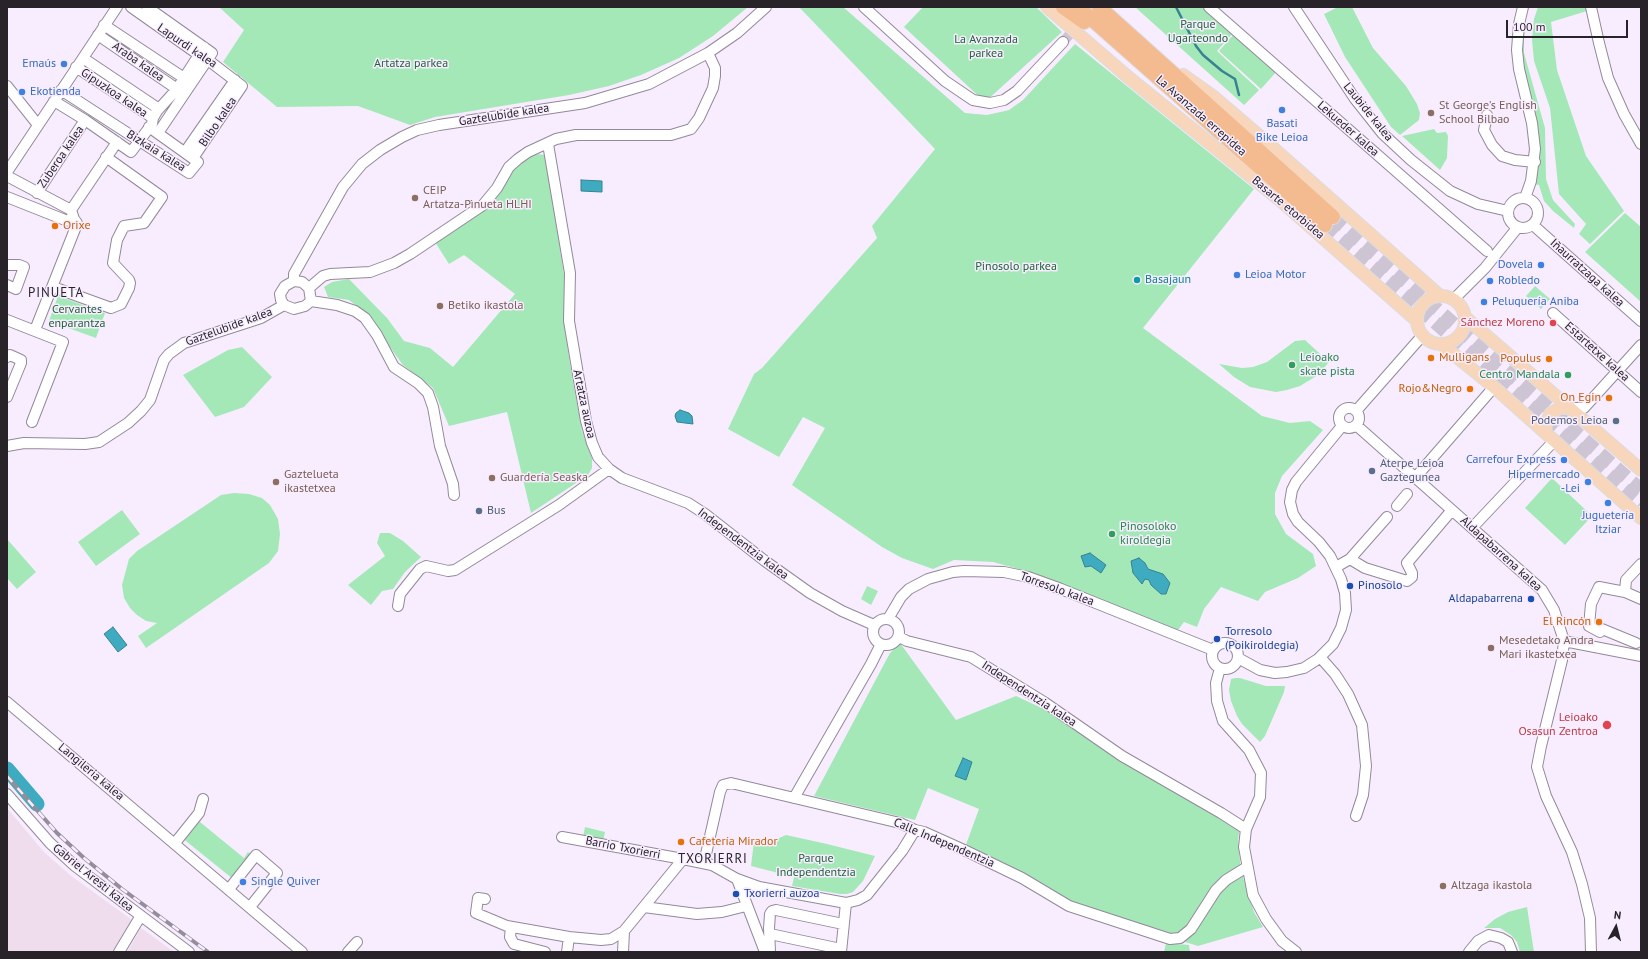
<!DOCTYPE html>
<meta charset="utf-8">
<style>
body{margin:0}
#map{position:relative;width:1648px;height:959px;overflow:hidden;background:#f8edff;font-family:"PT Sans",sans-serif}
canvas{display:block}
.frame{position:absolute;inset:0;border:8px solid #272329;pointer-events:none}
.north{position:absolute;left:1596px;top:907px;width:40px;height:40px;-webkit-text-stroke:3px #f8edff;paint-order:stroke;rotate:7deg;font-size:11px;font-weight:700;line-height:16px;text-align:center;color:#272329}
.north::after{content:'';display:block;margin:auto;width:14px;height:18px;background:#272329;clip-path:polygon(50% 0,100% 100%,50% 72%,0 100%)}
.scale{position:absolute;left:1506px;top:20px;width:122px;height:18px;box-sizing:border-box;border:2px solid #272329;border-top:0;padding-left:5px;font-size:12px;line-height:14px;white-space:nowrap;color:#272329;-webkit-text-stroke:3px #f8edff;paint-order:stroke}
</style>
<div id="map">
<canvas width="1648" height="959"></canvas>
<div class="frame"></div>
<div class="north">N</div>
<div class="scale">100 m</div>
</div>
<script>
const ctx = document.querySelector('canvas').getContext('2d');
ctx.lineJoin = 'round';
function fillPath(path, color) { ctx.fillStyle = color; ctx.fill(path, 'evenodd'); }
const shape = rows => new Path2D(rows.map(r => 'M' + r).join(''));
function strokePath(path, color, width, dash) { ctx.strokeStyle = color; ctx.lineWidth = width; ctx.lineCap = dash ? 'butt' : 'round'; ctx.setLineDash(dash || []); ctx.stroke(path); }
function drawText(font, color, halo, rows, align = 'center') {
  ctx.font = font + ' "PT Sans",sans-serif'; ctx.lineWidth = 3; ctx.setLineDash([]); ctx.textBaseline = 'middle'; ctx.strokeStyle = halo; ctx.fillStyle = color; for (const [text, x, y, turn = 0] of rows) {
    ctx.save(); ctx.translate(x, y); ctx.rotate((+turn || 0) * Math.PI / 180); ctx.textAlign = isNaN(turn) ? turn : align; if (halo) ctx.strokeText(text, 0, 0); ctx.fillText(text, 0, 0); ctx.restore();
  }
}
const industrial = shape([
 [7,808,44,852,70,875,132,920,112,952,7,952],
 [141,928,174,952,127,952]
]);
const green = shape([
 [219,7,748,7,713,36,679,58,641,75,609,86,569,95,435,117,410,125,358,106,277,107,223,62,244,30],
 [799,7,843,7,965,113,987,115,1009,110,1023,100,1075,44,1254,189,1143,328,1262,416,1290,423,1310,421,1323,430,1282,476,1275,493,1275,514,1286,534,1313,554,1316,566,1298,578,1265,592,1258,601,1221,587,1204,609,1197,627,1184,622,1178,630,1026,571,993,562,954,560,933,569,902,558,882,547,792,485,825,428,803,417,779,457,728,429,754,374,762,368,877,238,872,226,935,149],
 [923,7,1036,7,1062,32,985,102,904,27],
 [1135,7,1206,7,1235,31,1217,51,1259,90,1244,105],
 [1338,7,1352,7,1373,48,1406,86,1417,104,1420,113,1419,120,1400,135,1391,127,1345,57,1324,14],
 [1525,7,1529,7,1526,16,1524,39,1524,53,1545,128,1546,179,1553,200,1575,224,1574,228,1553,211,1544,201,1539,185,1533,184,1519,41],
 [1538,7,1587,7,1587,11,1551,22,1557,70,1586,156,1624,211,1590,244,1579,234,1586,224,1559,194,1550,108,1534,61,1532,40,1534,19],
 [1234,34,1277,71,1261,89,1219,51],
 [1434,129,1437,133,1446,132,1448,136,1447,158,1440,170,1402,136],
 [537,154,545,155,564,274,564,324,570,364,582,431,592,458,592,468,588,475,531,513,507,412,449,426,433,388,403,365,387,343,373,319,349,300,328,297,324,287,332,282,349,279,387,318,404,341,430,348,453,367,515,294,464,255,449,264,435,242,506,181,514,170,528,158],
 [1625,213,1641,227,1641,302,1585,252],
 [1535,286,1550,299,1541,309,1526,296],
 [58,296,105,313,96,338,49,321],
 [1305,340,1329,362,1318,375,1300,386,1287,390,1276,392,1250,387,1234,377,1219,364,1242,368,1253,367,1267,362,1295,341],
 [242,347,272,377,244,407,215,417,183,375,228,350],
 [1552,478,1592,516,1565,545,1525,508],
 [234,493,249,494,262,498,270,505,278,519,280,534,278,551,269,563,146,648,138,636,157,623,146,621,137,615,130,608,124,598,122,585,129,559,137,551,221,495],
 [122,510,140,534,96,566,78,542],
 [380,533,390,533,403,541,421,557,405,572,393,589,382,591,371,605,348,585,385,556,377,543],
 [7,539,36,572,17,589,7,578],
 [867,586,878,591,871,605,861,599],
 [900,643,956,720,1016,696,1080,726,1241,819,1238,840,1241,871,1254,912,1263,927,1198,946,1069,906,964,850,979,809,928,788,915,820,814,796,890,653],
 [1235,678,1240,678,1266,686,1285,686,1284,692,1265,736,1260,742,1242,724,1237,716,1231,701,1229,690,1231,679],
 [194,810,202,816,200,822,244,858,248,852,258,860,238,883,176,833],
 [585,827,605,832,603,841,583,837],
 [786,835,827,844,875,856,863,881,853,892,847,894,840,894,792,886,794,877,751,866,754,841,776,846,777,839],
 [1527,907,1534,952,1520,952,1517,942,1511,935,1500,928,1484,928,1495,919,1508,912],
 [1166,943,1189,945,1190,952,1164,952]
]);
const water = shape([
 [581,180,602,181,602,192,581,191,581,180],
 [680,410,689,413,692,416,693,424,677,422,675,416,676,413,680,410],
 [1090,553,1106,565,1101,573,1091,566,1085,567,1081,556,1090,553],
 [1139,558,1145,563,1148,569,1163,574,1170,583,1166,594,1161,594,1151,585,1149,580,1145,579,1142,584,1133,573,1131,561,1139,558],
 [113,627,127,645,118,652,104,634,113,627],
 [963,758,972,762,966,780,955,776,963,758]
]);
const stream = shape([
 [1176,7,1196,46,1203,55,1222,71,1235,79,1239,95]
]);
const river = shape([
 [7,769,37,804]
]);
const minorTunnel = shape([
 [1063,42,1093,7]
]);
const highwayTunnel = shape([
 [1333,217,1641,490],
 [1325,225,1641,504]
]);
const minor = shape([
 [131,7,199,55,208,60,242,86,193,158],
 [147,7,212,53,158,133],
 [864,7,945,81,973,100,990,103,1004,100,1017,91,1063,42],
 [1209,7,1487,251],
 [1294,7,1355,99,1382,133,1411,160,1450,191,1478,204,1508,211],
 [1523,7,1519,24,1517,50,1519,69,1532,123,1535,149,1531,181,1525,198],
 [1591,7,1599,43,1608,78,1624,114,1641,144],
 [104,25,184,78],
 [98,35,177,89],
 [83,58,159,109],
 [76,67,153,118],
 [7,86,38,125],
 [61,90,189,173,198,162,149,127],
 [54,101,85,120,131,152,152,124,153,118,157,111,177,89,204,47],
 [1487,115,1484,130,1492,145,1502,156,1515,160,1535,162],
 [548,144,570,273,569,321,586,421,592,443,598,457,609,469,622,478,688,503,705,514,765,561,810,593,842,611,874,625],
 [185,152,235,80],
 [7,172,117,7],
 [7,176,71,210,74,219,70,221,65,220,7,197],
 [37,193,85,120],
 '1508 213a15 15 0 1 1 30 0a15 15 0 1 1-30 0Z',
 [71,210,117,142],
 [1533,225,1641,321],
 [7,265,19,265,24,267,16,289,7,285],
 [294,281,294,274,343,187,362,164,380,150,402,137,417,130,439,125,585,103,649,84,708,53,737,33,766,7],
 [294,281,302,282,309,288,311,301,305,306,294,309,284,305,281,300,280,294,285,286,294,281],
 [53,287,111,308,121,304,129,288,130,283,129,280,113,263,117,240,124,226,144,223,162,197,106,157],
 [309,288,323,276,330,274,370,272,394,263,410,254,483,205,497,188,509,167,518,159,528,152,556,139,576,135,671,135,691,129,699,118,713,88,715,76,715,68,708,53],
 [1454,299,1485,268,1518,227],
 [311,301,337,305,355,311,365,318,377,335,394,367,418,383,428,393,433,407,440,446,453,484,454,495],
 [1553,313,1641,392],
 [7,320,63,342,32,422],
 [35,330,75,229,77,223,74,219],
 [7,357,10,355,21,360,21,363,7,397],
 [1570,408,1584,408,1641,345],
 '1339 418a10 10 0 1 1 20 0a10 10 0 1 1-20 0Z',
 [1356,411,1422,336],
 [1356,425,1542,590,1554,610,1564,641,1562,660,1541,746,1537,767,1546,796,1572,852,1582,884,1590,918,1591,952],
 [7,446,24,443,85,444,99,442,128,423,141,411,150,400,164,360,169,354,184,343,261,318,284,305],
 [1415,478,1494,387],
 [1397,506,1407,494],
 [1472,528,1554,441],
 [1350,559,1365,568,1407,581,1412,577,1412,573,1407,563,1452,510],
 [1641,564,1626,580,1625,592,1641,599],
 [1336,567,1350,559,1387,517],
 [1625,592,1599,587,1591,604,1589,626,1600,632,1602,629,1636,643],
 [398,606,400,594,420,569,426,566,448,571,455,570,559,505,609,469],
 '873 632a13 13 0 1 1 26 0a13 13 0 1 1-26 0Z',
 [888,619,901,597,909,589,928,579,953,572,964,571,1004,572,1028,577,1061,589,1213,650],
 [899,637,907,641,971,657,1044,702,1122,756,1221,813,1246,829],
 [1564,641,1641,656],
 '1212 656a13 13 0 1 1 26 0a13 13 0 1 1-26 0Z',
 [1320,657,1335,674,1348,694,1362,725,1366,766,1363,795,1356,816],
 [1238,658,1260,670,1275,673,1287,672,1304,668,1318,659,1333,644,1341,628,1346,610,1345,593,1341,579,1330,556,1319,542,1298,522,1293,514,1290,502,1292,490,1296,482,1342,426],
 [1220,668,1216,683,1217,701,1223,721,1249,750,1261,773,1260,797,1246,829,1244,847,1253,895,1266,919,1282,941,1296,952],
 [7,702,302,952],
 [7,794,50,843,75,866,189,952],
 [794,798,871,664,881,644],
 [562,837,683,859],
 [175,843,199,813,203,799],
 [704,863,720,792,723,785,731,783,900,823,915,830,924,832,964,850,1022,878,1069,906,1170,939,1180,938,1191,929,1216,890,1226,880,1247,867],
 [737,879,765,952],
 [229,889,256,855,277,873,250,907],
 [485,899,478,898,476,913,507,926,569,937,601,940,611,939,624,931,683,859,712,865,737,879,759,887,846,903,858,900,867,895,902,851,915,830],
 [644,907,697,914,722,912,746,906],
 [511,927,510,937,514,944,545,952],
 [770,934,841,949],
 [119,952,140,917],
 [348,952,357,942],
 [567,952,569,937],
 [623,952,624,931],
 [770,952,769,928,770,914,772,911,776,910,843,924],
 [841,952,846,903],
 [1469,952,1478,941,1489,935,1501,938,1508,942,1512,952]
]);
const major = shape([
 [1047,7,1128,77,1280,200,1416,320],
 [1183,75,1214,97,1263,139,1439,295],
 '1417 320a24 24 0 1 1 48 0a24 24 0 1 1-48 0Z',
 [1465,317,1641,470],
 [1441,344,1494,387,1641,518],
 [1545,432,1546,423,1551,413,1560,408,1570,408]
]);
const highway = shape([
 [1063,7,1084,22],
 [1078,7,1325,225],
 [1099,7,1333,217]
]);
const rail = shape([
 [7,776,57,833,84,858,122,889,208,952]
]);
const markers = [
 [64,64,4,"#3f7fe0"],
 [22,92,4,"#3f7fe0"],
 [1282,110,4,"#3f7fe0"],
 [1431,113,4,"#8d6e63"],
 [415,198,4,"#8d6e63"],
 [55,226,4,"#e8710a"],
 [1541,265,4,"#3f7fe0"],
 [1237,275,4,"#3f7fe0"],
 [1137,280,4,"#0f9aa8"],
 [1490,281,4,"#3f7fe0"],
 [1484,302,4,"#3f7fe0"],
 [440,306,4,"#8d6e63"],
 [1553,323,4,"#e0444e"],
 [1431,358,4,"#e8710a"],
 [1549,359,4,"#e8710a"],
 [1292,365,4,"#2e9e5b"],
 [1568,375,4,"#2e9e5b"],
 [1470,389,4,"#e8710a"],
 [1609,398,4,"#e8710a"],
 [1616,421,4,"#5c6f8a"],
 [1564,460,4,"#3f7fe0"],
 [1372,471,4,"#5c6f8a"],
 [492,478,4,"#8d6e63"],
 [276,482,4,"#8d6e63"],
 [1588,482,4,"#3f7fe0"],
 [1608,503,4,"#3f7fe0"],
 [479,511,4,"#5c6f8a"],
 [1112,534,4,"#2e9e5b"],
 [1350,586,4,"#1a4fb4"],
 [1531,599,4,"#1a4fb4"],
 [1599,622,4,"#e8710a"],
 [1217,639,4,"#1a4fb4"],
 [1491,648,4,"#8d6e63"],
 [1607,725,5,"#e0444e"],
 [681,842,4,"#e8710a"],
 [243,882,4,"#3f7fe0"],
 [1443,886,4,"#8d6e63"],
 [736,894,4,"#1a4fb4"]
];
const parkNames = [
 ["Parque",1198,25],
 ["Ugarteondo",1198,39],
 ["La Avanzada",986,40],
 ["parkea",986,54],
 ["Artatza parkea",411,64],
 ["Pinosolo parkea",1016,267],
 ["Cervantes",77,310],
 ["enparantza",77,324],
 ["Parque",816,859],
 ["Independentzia",816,873]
];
const streetNames = [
 ["Lapurdi kalea",187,46,34],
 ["Araba kalea",138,62,35],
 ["Gipuzkoa kalea",114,93,34],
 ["Laubide kalea",1368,112,51],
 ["Gaztelubide kalea",504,115,-9],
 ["La Avanzada errepidea",1201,116,41],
 ["Bilbo kalea",218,122,-56],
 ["Lekueder kalea",1348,129,41],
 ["Bizkaia kalea",156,151,32],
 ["Zuberoa kalea",61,157,-56],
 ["Basarte etorbidea",1288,208,40],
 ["Iñaurratzaga kalea",1587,273,42],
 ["Gaztelubide kalea",229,327,-20],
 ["Estartetxe kalea",1597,352,42],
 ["Artatza auzoa",584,404,78],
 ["Independentzia kalea",743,544,37],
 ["Aldapabarrena kalea",1501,554,42],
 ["Torresolo kalea",1057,589,20],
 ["Independentzia kalea",1029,694,33],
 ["Langileria kalea",91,772,40],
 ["Calle Independentzia",944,843,23],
 ["Barrio Txorierri",623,848,11],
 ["Gabriel Aresti kalea",93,878,39]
];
const shopNames = [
 ["Emaús",56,64,"right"],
 ["Ekotienda",30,92],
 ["Basati",1282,124,"center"],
 ["Bike Leioa",1282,138,"center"],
 ["Dovela",1533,265,"right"],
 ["Leioa Motor",1245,275],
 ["Robledo",1498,281],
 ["Peluquería Aniba",1492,302],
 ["Carrefour Express",1556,460,"right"],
 ["Hipermercado",1580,475,"right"],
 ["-Lei",1580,489,"right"],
 ["Juguetería",1608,516,"center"],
 ["Itziar",1608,530,"center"],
 ["Single Quiver",251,882]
];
const educationNames = [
 ["St George's English",1439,106],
 ["School Bilbao",1439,120],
 ["CEIP",423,191],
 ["Artatza-Pìnueta HLHI",423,205],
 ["Betiko ikastola",448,306],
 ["Gaztelueta",284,475],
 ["ikastetxea",284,489],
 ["Guardería Seaska",500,478],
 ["Mesedetako Andra",1499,641],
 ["Mari ikastetxea",1499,655],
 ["Altzaga ikastola",1451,886]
];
const foodNames = [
 ["Orixe",63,226,"left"],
 ["Mulligans",1439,358,"left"],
 ["Populus",1541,359],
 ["Rojo&Negro",1462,389],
 ["On Egin",1601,398],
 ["El Rincón",1591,622],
 ["Cafetería Mirador",689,842,"left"]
];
const cultureNames = [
 ["Basajaun",1145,280]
];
const healthNames = [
 ["Sánchez Moreno",1545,323],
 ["Leioako",1598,718],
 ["Osasun Zentroa",1598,732]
];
const leisureNames = [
 ["Leioako",1300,358],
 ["skate pista",1300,372],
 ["Centro Mandala",1560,375,"right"],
 ["Pinosoloko",1120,527],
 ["kiroldegia",1120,541]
];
const serviceNames = [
 ["Podemos Leioa",1608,421,"right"],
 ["Aterpe Leioa",1380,464],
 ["Gaztegunea",1380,478],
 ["Bus",487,511]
];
const transitNames = [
 ["Pinosolo",1358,586],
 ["Aldapabarrena",1523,599,"right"],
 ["Torresolo",1225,632],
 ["(Poikiroldegia)",1225,646],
 ["Txorierri auzoa",744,894]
];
const neighbourhoodNames = [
 ["PINUETA",56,293],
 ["TXORIERRI",713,859]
];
fillPath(industrial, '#efddee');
fillPath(green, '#a4e8b8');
fillPath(water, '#3fabc0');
strokePath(water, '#388293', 1);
strokePath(stream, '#388293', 2.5);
strokePath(river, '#3fabc0', 15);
strokePath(minorTunnel, '#cec5d4', 10, [10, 5]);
strokePath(highwayTunnel, '#cec5d4', 14, [14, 7]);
strokePath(minor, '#938999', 12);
strokePath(major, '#dcdcdd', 14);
strokePath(highway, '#dcdcdd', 16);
strokePath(minor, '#fff', 10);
strokePath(major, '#f8d6bc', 12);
strokePath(highway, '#f3bb8f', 14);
strokePath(rail, '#958e9a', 4);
strokePath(rail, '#f8edff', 2.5, [8]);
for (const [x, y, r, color] of markers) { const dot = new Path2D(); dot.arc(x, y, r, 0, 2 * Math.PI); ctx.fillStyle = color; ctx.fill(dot); strokePath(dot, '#f8edff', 1.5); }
drawText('12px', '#206239', '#f8edff', parkNames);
drawText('12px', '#272329', '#f8edff', streetNames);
drawText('12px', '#366cbe', '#f8edff', shopNames, 'left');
drawText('12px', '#785e54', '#f8edff', educationNames, 'left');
drawText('12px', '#c56008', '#f8edff', foodNames, 'right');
drawText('12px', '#0d838f', '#f8edff', cultureNames, 'left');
drawText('12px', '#be3a42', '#f8edff', healthNames, 'right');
drawText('12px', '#27864d', '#f8edff', leisureNames, 'left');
drawText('12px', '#4e5e75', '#f8edff', serviceNames, 'left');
drawText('12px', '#164399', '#f8edff', transitNames, 'left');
ctx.letterSpacing = '1px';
drawText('13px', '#272329', '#f8edff', neighbourhoodNames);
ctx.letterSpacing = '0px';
</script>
